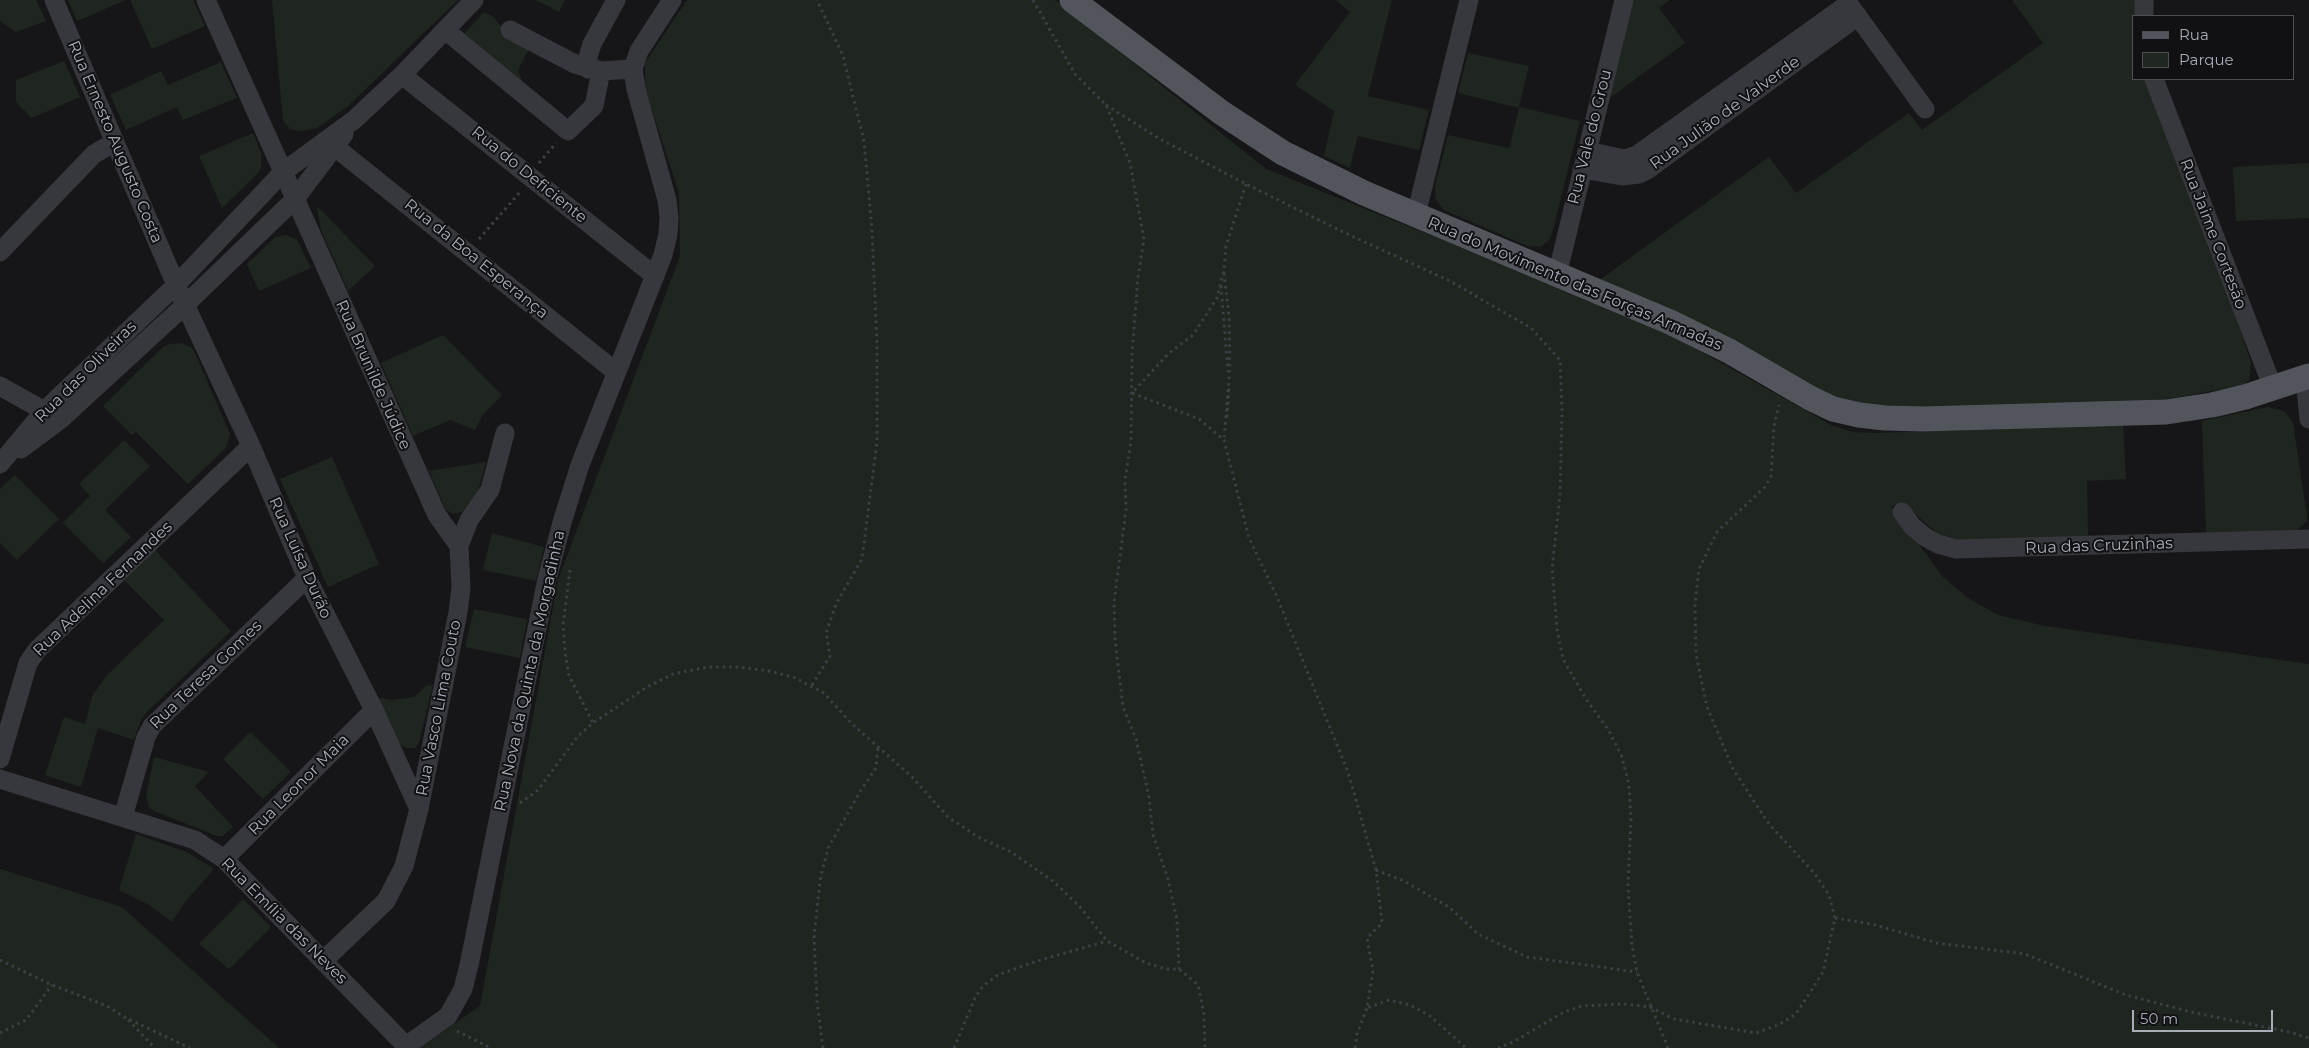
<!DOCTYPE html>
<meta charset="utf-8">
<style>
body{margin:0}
#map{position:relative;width:2309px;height:1048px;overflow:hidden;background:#161618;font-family:Montserrat,sans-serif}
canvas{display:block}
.legend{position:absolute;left:2132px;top:15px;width:162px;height:65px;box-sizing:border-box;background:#111113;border:1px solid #4d4f55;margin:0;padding:6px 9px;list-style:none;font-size:15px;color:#a8adb8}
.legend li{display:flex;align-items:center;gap:10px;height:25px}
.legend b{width:25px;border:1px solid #4d4f55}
.scale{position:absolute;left:2132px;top:1010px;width:141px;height:22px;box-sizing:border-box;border:2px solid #a8adb8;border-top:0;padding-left:6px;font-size:15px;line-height:18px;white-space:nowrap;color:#a8adb8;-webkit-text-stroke:4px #111113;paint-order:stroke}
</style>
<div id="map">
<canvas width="2309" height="1048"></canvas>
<ul class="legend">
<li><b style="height:6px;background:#53555c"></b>Rua</li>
<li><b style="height:14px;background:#1e261f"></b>Parque</li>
</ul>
<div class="scale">50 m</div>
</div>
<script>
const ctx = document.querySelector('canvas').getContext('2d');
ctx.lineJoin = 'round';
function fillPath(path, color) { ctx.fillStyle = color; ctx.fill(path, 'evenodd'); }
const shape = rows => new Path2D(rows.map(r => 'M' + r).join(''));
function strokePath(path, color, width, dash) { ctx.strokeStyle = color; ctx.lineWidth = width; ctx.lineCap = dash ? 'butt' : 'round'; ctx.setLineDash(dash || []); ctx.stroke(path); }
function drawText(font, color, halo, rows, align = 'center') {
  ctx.font = font + ' Montserrat,sans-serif'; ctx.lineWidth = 4; ctx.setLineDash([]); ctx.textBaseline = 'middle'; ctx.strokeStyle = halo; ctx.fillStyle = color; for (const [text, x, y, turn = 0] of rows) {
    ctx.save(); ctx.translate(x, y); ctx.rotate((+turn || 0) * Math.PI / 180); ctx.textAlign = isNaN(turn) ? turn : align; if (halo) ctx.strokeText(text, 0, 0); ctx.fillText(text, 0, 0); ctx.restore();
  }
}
const green = shape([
 [0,0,36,0,46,21,16,32,0,21],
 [68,0,126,0,77,21],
 [130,0,193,0,205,26,152,49],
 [272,0,458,0,347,107,317,128,301,131,290,129,283,120],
 [536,0,565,0,559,12],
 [687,0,1055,0,1266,169,1654,325,1833,426,1853,432,1874,433,2123,425,2126,479,2087,481,2088,537,1960,540,1937,533,1912,511,1900,504,1891,506,1942,576,1968,598,1998,615,2045,626,2309,664,2309,1048,419,1048,480,1006,558,580,680,256,679,193,645,88,645,63],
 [1336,0,1392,0,1368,96,1429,110,1419,150,1358,136,1350,168,1324,156,1334,111,1295,85,1350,12],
 [1632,0,1670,0,1659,8,1685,43,1611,97,1608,96],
 [2012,0,2137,0,2137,16,2133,16,2133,79,2147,79,2224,280,2251,363,2249,380,2243,385,2185,396,2135,403,1903,409,1877,407,1824,394,1598,281,1769,157,1796,193,1909,113,1922,130,2043,43],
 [484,12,492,16,503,28,500,32,529,49,518,70,524,86,464,34],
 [1468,53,1529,66,1519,107,1580,121,1552,234,1549,240,1541,247,1527,246,1444,210,1436,200,1435,186,1448,135,1509,148,1519,108,1458,93],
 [64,61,80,97,32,118,16,102,16,80],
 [221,62,237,98,183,120,177,107,126,130,110,95,161,71,168,85],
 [253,133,261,152,261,168,256,175,222,208,199,156],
 [2309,163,2309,218,2236,221,2233,167],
 [317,206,375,266,348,291,321,230],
 [286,235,297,240,311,268,259,291,247,264,275,237],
 [443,335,502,395,482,416,475,430,450,420,413,436,381,363],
 [182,343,192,348,195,353,230,434,226,448,188,484,136,432,132,435,103,406,163,347,169,344],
 [2268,407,2284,411,2293,422,2307,517,2306,522,2297,530,2206,534,2202,421],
 [124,440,150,466,105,510,131,537,103,563,63,523,90,496,79,484],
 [332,457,379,564,328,587,280,479],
 [486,462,477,496,467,511,454,514,446,510,429,471],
 [15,475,59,519,17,560,0,543,0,489],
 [492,533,544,547,536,581,483,570],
 [155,550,231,631,146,713,141,720,134,740,98,728,81,787,45,775,64,717,85,724,92,696,107,675,164,620,124,580],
 [474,609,527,619,520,658,465,647],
 [427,685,432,686,432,689,419,742,415,748,406,748,399,744,378,700,381,698,392,700,414,697],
 [250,732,291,772,263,799,223,759],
 [154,757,209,772,195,786,233,827,222,836,217,836,154,811,149,807,146,796],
 [136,834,187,852,214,869,185,902,172,922,149,905,119,890],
 [0,869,122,907,279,1048,0,1048],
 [243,899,271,927,229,969,199,944]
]);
const path = shape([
 [1033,0,1075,74,1106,105,1130,163,1144,239,1138,277,1132,355,1131,441,1125,480,1126,510,1114,602,1115,639,1123,707,1136,739,1149,797,1153,835,1168,879,1177,920,1179,969],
 [1106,105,1160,139,1246,184,1343,232,1450,281,1531,328,1560,360,1562,411,1560,495,1552,569,1557,629,1563,659,1586,699,1609,731,1622,757,1629,785,1631,818,1628,885,1632,946,1637,972,1668,1048],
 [539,163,556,143],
 [1246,184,1226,246,1224,270,1217,298,1193,335,1168,354,1132,393,1199,419,1224,440,1249,538,1277,597,1348,772,1376,870,1382,923,1367,938,1373,971,1367,1008,1389,1000,1410,1005,1430,1016,1466,1048],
 [479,239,521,191],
 [1224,273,1229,316,1230,367,1224,439],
 [1221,286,1228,372],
 [1227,417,1229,388],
 [570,570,563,625,565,652,569,676,593,723],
 [812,685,830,656,826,633,836,604,862,559,877,442,877,345,872,230,864,141,843,56,817,0],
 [520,803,538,790,578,736,593,723,647,687,673,674,708,667,738,667,769,671,793,677,824,693,852,724,911,776,948,817,978,837,1011,852,1053,881,1080,907,1107,941,1146,963,1166,969,1179,969,1198,985,1204,1014,1205,1048],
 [1376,870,1402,880,1449,907,1478,934,1527,957,1637,972],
 [1835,918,1872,924,1937,943,2025,954,2126,995,2191,1012,2289,1032,2309,1038],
 [0,960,52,985,107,1006,126,1018,190,1048],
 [128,1020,155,1048],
 [457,1031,491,1048],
 [0,1033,26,1020,52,985],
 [823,1048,817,1001,814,937,820,880,828,848,861,790,876,768,878,747],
 [954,1048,975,998,983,986,998,975,1037,961,1107,941],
 [1355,1048,1357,1034,1367,1008],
 [1498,1048,1515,1041,1564,1012,1582,1006,1624,1004,1650,1007,1674,1019,1756,1033,1778,1025,1796,1014,1823,972,1835,918,1829,895,1815,874,1769,824,1733,769,1707,707,1696,655,1695,604,1699,569,1717,532,1765,487,1771,476,1774,426,1779,405]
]);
const minor = shape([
 [54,0,176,285,251,446,307,578,374,710,419,809],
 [206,0,437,515,459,546],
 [2144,0,2144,16],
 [1851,7,1925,109],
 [445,30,568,131,594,106,601,71,633,69],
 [510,30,575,64,601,71],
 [588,69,588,57,592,44,616,0],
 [402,75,655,276],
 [2154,79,2273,388],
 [335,147,616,372],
 [1587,151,1624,159,1637,155,1848,4],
 [1582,169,1622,176,1639,174,1647,170,1858,16],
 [1416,215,1469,0],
 [0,252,94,154,115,142],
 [1557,275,1624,0],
 [2305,378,2309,419],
 [0,386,55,417],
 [21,449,60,420,185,305,295,199,344,134],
 [0,464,45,410,176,285,283,172,354,120,402,75,474,0],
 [1902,512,1912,526,1925,537,1938,544,1956,549,2309,539],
 [0,759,28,663,37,650,251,446],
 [0,779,195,840,224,859,406,1046,448,1016,463,989,469,965,547,579,563,519,580,465,663,255,668,234,669,217,667,200,636,89,633,69,639,51,672,0],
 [123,817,146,737,152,726,307,578],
 [224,859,374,710],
 [324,960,386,901,404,866,419,809,458,612,461,588,459,546,469,520,490,490,505,433]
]);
const major = shape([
 [1072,0,1222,113,1283,153,1364,193,1670,322,1729,351,1810,398,1833,409,1859,415,1885,418,1923,419,2166,412,2212,405,2245,397,2309,376]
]);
const streetNames = [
 ["Rua Julião de Valverde",1725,113,-36],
 ["Rua Vale do Grou",1590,137,-76],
 ["Rua Ernesto Augusto Costa",115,142,67],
 ["Rua do Deficiente",529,175,39],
 ["Rua Jaime Cortesão",2213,234,69],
 ["Rua da Boa Esperança",476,259,39],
 ["Rua do Movimento das Forças Armadas",1575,284,23],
 ["Rua das Oliveiras",86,372,-45],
 ["Rua Brunilde Júdice",373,375,66],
 ["Rua das Cruzinhas",2099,546,-2],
 ["Rua Luísa Durão",300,558,66],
 ["Rua Adelina Fernandes",103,589,-44],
 ["Rua Nova da Quinta da Morgadinha",530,671,-78],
 ["Rua Teresa Gomes",206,675,-44],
 ["Rua Vasco Lima Couto",439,708,-79],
 ["Rua Leonor Maia",299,785,-45],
 ["Rua Emília das Neves",284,921,45]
];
fillPath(green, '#1e261f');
strokePath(path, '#3d3f44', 3, [2.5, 4]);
strokePath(minor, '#37383d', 19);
strokePath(major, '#53555c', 25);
drawText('16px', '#a8adb8', '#111113', streetNames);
</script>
